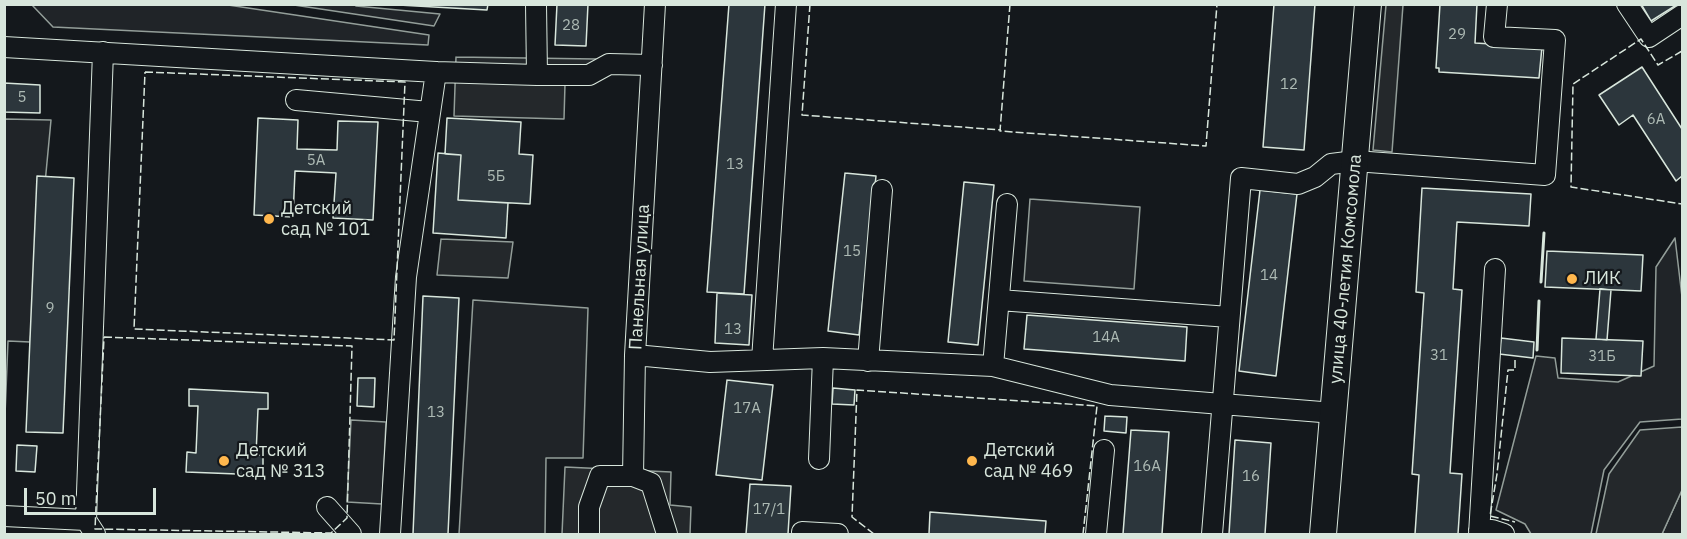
<!DOCTYPE html>
<meta charset="utf-8">
<style>
body{margin:0}
#map{position:relative;width:1687px;height:539px;overflow:hidden;background:#14181c;font-family:"IBM Plex Sans",sans-serif}
canvas{display:block}
.frame{position:absolute;inset:0;border:6px solid #d8e6dc;pointer-events:none}
.scale{position:absolute;left:24px;top:488px;width:132px;height:27px;box-sizing:border-box;border:3px solid #d8e6dc;border-top:0;padding-left:8px;font-size:18px;line-height:21px;white-space:nowrap;color:#d8e6dc;-webkit-text-stroke:4px #14181c;paint-order:stroke}
</style>
<div id="map">
<canvas width="1687" height="539"></canvas>
<div class="frame"></div>
<div class="scale">50 m</div>
</div>
<script>
const ctx = document.querySelector('canvas').getContext('2d');
ctx.lineJoin = 'round';
function fillPath(path, color) { ctx.fillStyle = color; ctx.fill(path, 'evenodd'); }
const shape = rows => new Path2D(rows.map(r => 'M' + r).join(''));
function strokePath(path, color, width, dash) { ctx.strokeStyle = color; ctx.lineWidth = width; ctx.lineCap = dash ? 'butt' : 'round'; ctx.setLineDash(dash || []); ctx.stroke(path); }
function drawText(font, color, halo, rows, align = 'center') {
  ctx.font = font + ' "IBM Plex Sans",sans-serif'; ctx.lineWidth = 4.5; ctx.setLineDash([]); ctx.textBaseline = 'middle'; ctx.strokeStyle = halo; ctx.fillStyle = color; for (const [text, x, y, turn = 0] of rows) {
    ctx.save(); ctx.translate(x, y); ctx.rotate((+turn || 0) * Math.PI / 180); ctx.textAlign = isNaN(turn) ? turn : align; if (halo) ctx.strokeText(text, 0, 0); ctx.fillText(text, 0, 0); ctx.restore();
  }
}
const green = shape([
 [32,5,228,5,429,35,428,45,53,27,32,5],
 [294,5,355,5,356,6,440,14,434,26,294,5],
 [5,119,51,120,30,342,8,341,5,415,5,119],
 [1030,199,1140,207,1134,289,1024,281,1030,199],
 [1675,238,1682,297,1682,419,1640,422,1604,470,1591,534,1531,534,1525,524,1496,510,1536,356,1555,358,1558,378,1618,382,1654,366,1656,267,1675,238],
 [473,300,588,308,583,458,546,458,545,534,459,534,473,300],
 [351,420,386,422,382,504,347,502,351,420],
 [1682,490,1682,534,1662,534,1682,490]
]);
const parking = shape([
 [1386,5,1403,5,1392,152,1373,150,1386,5],
 [456,57,596,59,596,77,565,84,564,119,454,116,456,57],
 [441,239,513,242,508,278,437,275,441,239],
 [1682,427,1682,490,1662,534,1596,534,1609,474,1640,430,1682,427],
 [565,467,671,472,670,505,691,507,690,534,562,534,565,467]
]);
const building = shape([
 [381,4,488,4,487,10,381,4],
 [557,4,588,4,586,46,555,45,557,4],
 [729,4,765,4,744,294,707,292,729,4],
 [1274,4,1315,4,1304,150,1263,147,1274,4],
 [1440,4,1477,4,1475,43,1542,47,1539,78,1439,72,1439,68,1436,68,1440,4],
 [1641,4,1678,4,1651,21,1641,4],
 [1642,67,1682,129,1682,176,1676,181,1633,115,1619,125,1599,95,1642,67],
 [4,83,40,85,40,113,4,112,4,83],
 [258,118,298,120,297,149,337,150,338,121,378,122,373,220,333,218,336,173,295,171,293,217,254,215,258,118],
 [447,118,521,122,519,154,533,155,530,204,458,200,461,155,445,154,447,118],
 [438,153,461,155,458,200,508,203,506,238,433,233,438,153],
 [845,173,876,176,859,335,828,331,845,173],
 [37,176,74,178,63,433,26,432,37,176],
 [964,182,994,185,978,345,948,342,964,182],
 [1422,188,1531,194,1529,226,1457,222,1453,289,1462,290,1450,473,1462,474,1458,534,1415,534,1419,475,1412,474,1424,293,1416,292,1422,188],
 [1260,190,1297,194,1276,376,1239,371,1260,190],
 [1547,251,1643,255,1641,291,1545,287,1547,251],
 [1600,289,1611,290,1607,340,1596,339,1600,289],
 [717,293,752,295,749,345,715,343,717,293],
 [423,296,459,298,448,534,413,534,423,296],
 [1027,315,1187,327,1185,361,1024,349,1027,315],
 [1501,338,1534,342,1533,358,1499,354,1501,338],
 [1562,338,1643,341,1641,376,1561,373,1562,338],
 [358,378,375,378,374,407,357,406,358,378],
 [727,380,773,385,762,480,716,475,727,380],
 [833,388,855,390,854,405,832,404,833,388],
 [189,389,268,393,268,409,258,409,256,455,263,455,263,475,186,472,187,452,196,453,198,406,189,406,189,389],
 [1105,416,1127,417,1126,433,1104,431,1105,416],
 [1131,430,1169,432,1162,534,1123,534,1131,430],
 [1235,440,1271,443,1265,534,1229,534,1235,440],
 [17,445,37,446,35,472,16,471,17,445],
 [750,484,791,486,788,534,746,534,750,484],
 [930,512,1046,521,1045,534,929,534,930,512]
]);
const minor = shape([
 [536,4,537,75],
 [1627,4,1649,37,1682,15],
 [4,47,436,72,537,75,589,75,609,64,652,65],
 [296,100,429,112],
 [999,300,1229,317],
 [635,355,710,362,823,358,993,366,1110,395,1334,413],
 [762,360,786,4],
 [868,361,882,190],
 [993,366,1007,204],
 [819,459,823,358],
 [633,476,635,355,655,4],
 [327,507,351,534],
 [4,516,86,520,95,534],
 [86,520,103,52],
 [1479,530,1492,530,1504,534],
 [802,532,838,534],
 [390,534,406,277,436,72],
 [589,534,589,507,600,476,633,476,651,483,667,534],
 [1096,534,1104,450],
 [1212,534,1241,178,1298,184,1315,177,1331,164,1355,161,1545,175,1555,40,1494,37,1497,4],
 [1479,534,1495,269]
]);
const major = shape([
 [1323,534,1368,4]
]);
const fence = shape([
 [810,4,802,115,1001,130],
 [1010,4,1000,131,1206,146,1217,4],
 [1682,51,1658,65,1641,39,1573,84,1571,187,1682,204],
 [145,72,405,82,394,340,134,329,145,72],
 [104,337,352,346,347,518,331,533,95,529,104,337],
 [1515,360,1515,370,1508,370,1497,474,1490,516,1515,522],
 [874,534,852,517,857,390,1097,406,1083,534]
]);
const wall = shape([
 [1541,282,1544,233],
 [1537,350,1539,301]
]);
const markers = [
 [269,219,6,"#ffb74d"],
 [1572,279,6,"#ffb74d"],
 [224,461,6,"#ffb74d"],
 [972,461,6,"#ffb74d"]
];
const numberNames = [
 ["28",571,26],
 ["29",1457,35],
 ["12",1289,85],
 ["5",22,98],
 ["6А",1656,120],
 ["5А",316,161],
 ["13",735,165],
 ["5Б",496,177],
 ["15",852,252],
 ["14",1269,276],
 ["9",50,309],
 ["13",733,330],
 ["14А",1106,338],
 ["31",1439,356],
 ["31Б",1602,357],
 ["17А",747,409],
 ["13",436,413],
 ["16А",1147,467],
 ["16",1251,477],
 ["17/1",769,510]
];
const poiNames = [
 ["Детский",281,209],
 ["сад № 101",281,230],
 ["ЛИК",1584,279],
 ["Детский",236,451],
 ["сад № 313",236,472],
 ["Детский",984,451],
 ["сад № 469",984,472]
];
const streetNames = [
 ["улица 40-летия Комсомола",1346,269,-85],
 ["Панельная улица",640,277,-87]
];
fillPath(green, '#202428');
strokePath(green, '#939e99', 1.5);
fillPath(parking, '#24282b');
strokePath(parking, '#939e99', 1.5);
fillPath(building, '#2c363c');
strokePath(building, '#d8e6dc', 1.5);
strokePath(minor, '#d8e6dc', 22);
strokePath(major, '#d8e6dc', 28);
strokePath(minor, '#14181c', 20);
strokePath(major, '#14181c', 26);
strokePath(fence, '#d8e6dc', 1.5, [8, 3]);
strokePath(wall, '#d8e6dc', 3);
for (const [x, y, r, color] of markers) { const dot = new Path2D(); dot.arc(x, y, r, 0, 2 * Math.PI); ctx.fillStyle = color; ctx.fill(dot); strokePath(dot, '#14181c', 2); }
drawText('15px', '#adbab4', null, numberNames);
drawText('18px', '#d8e6dc', '#14181c', poiNames, 'left');
drawText('18px', '#d8e6dc', '#14181c', streetNames);
</script>
